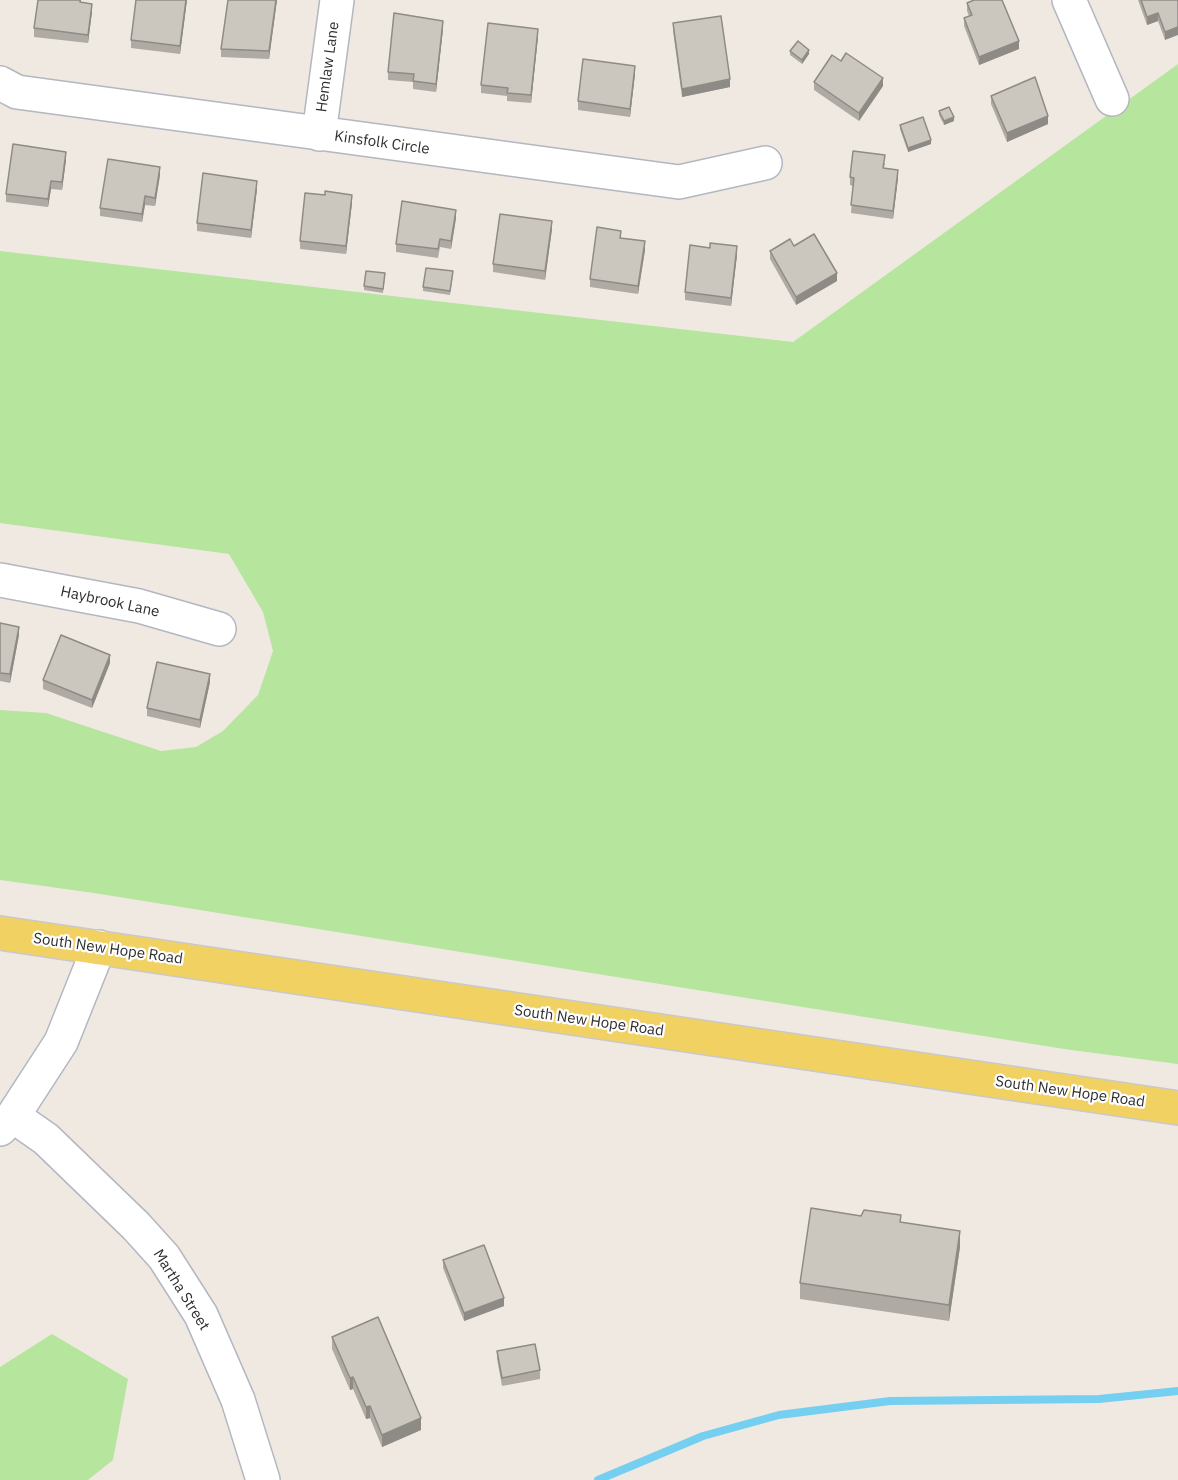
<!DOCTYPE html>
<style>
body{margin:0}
canvas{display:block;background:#efe9e1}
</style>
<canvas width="1178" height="1480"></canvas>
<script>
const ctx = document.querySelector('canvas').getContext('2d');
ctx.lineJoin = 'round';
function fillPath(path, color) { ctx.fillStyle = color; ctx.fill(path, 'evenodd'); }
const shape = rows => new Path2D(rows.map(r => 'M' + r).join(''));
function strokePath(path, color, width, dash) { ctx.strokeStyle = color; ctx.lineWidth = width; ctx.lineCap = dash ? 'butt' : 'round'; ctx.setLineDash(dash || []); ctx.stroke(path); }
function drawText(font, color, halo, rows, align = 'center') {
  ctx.font = font + ' "IBM Plex Sans",sans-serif'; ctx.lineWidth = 4.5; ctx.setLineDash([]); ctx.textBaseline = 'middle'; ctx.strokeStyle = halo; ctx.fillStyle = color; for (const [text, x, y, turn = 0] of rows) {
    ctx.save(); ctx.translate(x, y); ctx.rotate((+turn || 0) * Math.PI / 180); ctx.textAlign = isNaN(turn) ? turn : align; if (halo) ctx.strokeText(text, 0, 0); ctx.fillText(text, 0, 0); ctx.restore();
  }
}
const green = shape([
 [1178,64,1178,1064,1064,1049,94,893,0,880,0,710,46,713,161,751,196,747,223,731,258,695,273,651,263,612,229,554,0,523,0,251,793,342],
 [52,1334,128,1379,113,1460,88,1480,0,1480,0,1367]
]);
const stream = shape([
 [598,1480,703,1436,779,1415,890,1401,1099,1399,1178,1391]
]);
const minor = shape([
 [1069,0,1112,99],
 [0,83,17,92,679,182,765,163],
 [319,134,337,0],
 [0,580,139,606,219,629],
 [13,1116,46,1139,136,1226,164,1257,201,1315,238,1400,263,1480],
 [0,1129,13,1116,61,1042,99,947]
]);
const major = shape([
 [0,933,1178,1108]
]);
const wall = shape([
 [38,0,81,0,81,2,92,12,88,43,34,37,34,28],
 [136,0,187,0,180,54,131,48,131,40],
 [277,0,269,59,221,57,221,49],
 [1138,0,1178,0,1165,40,1158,21,1147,25],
 [967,3,1019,49,979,65,964,26,964,18,969,16,967,11],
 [673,23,730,87,682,97,673,31],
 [443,29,436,92,413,89,413,82,388,80,388,72],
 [538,37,531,103,507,101,507,96,481,93,481,85],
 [790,51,809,54,802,64,790,55],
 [635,74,630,117,578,110,578,101],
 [814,82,883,86,859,121,814,90],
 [991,96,1048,124,1007,142,991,104],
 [939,111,954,121,944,125,939,115],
 [900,125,931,144,908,152,900,129],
 [66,160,62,190,51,189,48,207,6,202,6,194],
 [885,163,884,168,898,178,893,219,851,213,853,186,850,185,850,177],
 [160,175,155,206,145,205,142,222,100,216,100,208],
 [257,189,251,238,197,231,197,223],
 [325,195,352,203,346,254,300,249,300,241],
 [456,218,451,249,440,247,438,258,396,252,396,244],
 [552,229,545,280,493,272,493,264],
 [621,238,645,250,638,294,590,287,590,279],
 [794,246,837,281,796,305,770,259,770,251],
 [737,255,731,306,685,300,685,292],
 [453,275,450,295,423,291,423,287],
 [385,277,383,293,364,290,364,286],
 [0,623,19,635,10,683,0,681],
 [110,663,92,708,43,689,43,680],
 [210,682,200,728,147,716,147,708],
 [901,1223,960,1247,949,1321,800,1299,800,1283],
 [443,1260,504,1306,464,1321,443,1268],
 [332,1337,421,1430,382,1447,370,1418,366,1419,353,1389,350,1390,332,1349],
 [497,1351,540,1370,540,1379,502,1386,497,1359]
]);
const shadedWall = shape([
 [186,0,187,0,180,54,180,46],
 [276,0,277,0,269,59,269,51],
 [92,4,92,12,88,43,88,35],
 [1158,13,1158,21,1147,25,1147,17],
 [443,21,443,29,436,92,436,84],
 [1178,27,1178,35,1165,40,1165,32],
 [538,29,538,37,531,103,531,95],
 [1019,41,1019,49,979,65,979,57],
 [809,50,809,54,802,64,802,60],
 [635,66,635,74,630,117,630,109],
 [883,78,883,86,859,121,859,113],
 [730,79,730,87,682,97,682,89],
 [1048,116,1048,124,1007,142,1007,133],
 [954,117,954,121,944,125,944,121],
 [931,140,931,144,908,152,908,148],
 [66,152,66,160,62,190,62,182],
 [160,167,160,175,155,206,155,198],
 [898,170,898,178,893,219,893,211],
 [51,181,51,189,48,207,48,199],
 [257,181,257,189,251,238,251,230],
 [352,195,352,203,346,254,346,246],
 [145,196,145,205,142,222,142,214],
 [456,210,456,218,451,249,451,241],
 [552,221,552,229,545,280,545,271],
 [645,241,645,250,638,294,638,286],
 [737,246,737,255,731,306,731,298],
 [837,273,837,281,796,305,796,297],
 [19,627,19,635,10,683,10,674],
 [110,655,110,663,92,708,92,700],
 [210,674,210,682,200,728,200,720],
 [960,1231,960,1247,949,1321,949,1305],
 [504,1298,504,1306,464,1321,464,1313],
 [353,1377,353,1389,350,1390,350,1378],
 [370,1406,370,1418,366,1419,366,1407],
 [421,1418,421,1430,382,1447,382,1435]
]);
const building = shape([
 [38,0,80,0,80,2,92,4,88,35,34,28,38,0],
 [136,0,186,0,180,46,131,40,136,0],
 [228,0,276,0,269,51,221,49,228,0],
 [974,0,1002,0,1019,41,979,57,964,18,972,15,967,3,974,0],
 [1141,0,1178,0,1178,27,1165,32,1158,13,1147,17,1141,0],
 [394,13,443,21,436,84,413,81,414,74,388,72,394,13],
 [721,16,730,79,682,89,673,23,721,16],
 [488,23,538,29,531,95,507,93,508,88,481,85,488,23],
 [798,41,809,50,802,60,790,51,798,41],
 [846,53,883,78,859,113,814,82,832,55,841,61,846,53],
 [583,59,635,66,630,109,578,101,583,59],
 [1035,77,1048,116,1007,133,991,96,1035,77],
 [949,107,954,117,944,121,939,111,949,107],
 [923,117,931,140,908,148,900,125,923,117],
 [13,144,66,152,62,182,51,181,48,199,6,194,13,144],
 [853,151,885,155,883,168,898,170,893,211,851,205,854,178,850,177,853,151],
 [108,159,160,167,155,198,145,196,142,214,100,208,108,159],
 [203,173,257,181,251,230,197,223,203,173],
 [325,191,352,195,346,246,300,241,305,193,325,195,325,191],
 [402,201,456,210,451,241,440,239,438,249,396,244,402,201],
 [500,214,552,221,545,271,493,264,500,214],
 [597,227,621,231,620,238,645,241,638,286,590,279,597,227],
 [814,234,837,273,796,297,770,251,790,239,794,246,814,234],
 [710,243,737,246,731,298,685,292,690,245,710,248,710,243],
 [426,268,453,271,450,291,423,287,426,268],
 [366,271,385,273,383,289,364,286,366,271],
 [0,623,19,627,10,674,0,673,0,623],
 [61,635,110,655,92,700,43,680,61,635],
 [157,662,210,674,200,720,147,708,157,662],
 [811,1208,861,1216,864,1210,901,1215,900,1222,960,1231,949,1305,800,1283,811,1208],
 [484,1245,504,1298,464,1313,443,1260,484,1245],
 [378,1317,421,1418,382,1435,370,1406,366,1407,353,1377,350,1378,332,1337,378,1317],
 [535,1344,540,1370,502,1378,497,1351,535,1344]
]);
const streetNames = [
 ["Hemlaw Lane",328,67,-82],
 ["Kinsfolk Circle",382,143,8],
 ["Haybrook Lane",110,602,12],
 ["South New Hope Road",108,949,8],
 ["South New Hope Road",589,1021,8],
 ["South New Hope Road",1070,1092,8],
 ["Martha Street",181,1290,58]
];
fillPath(green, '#b6e59e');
strokePath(stream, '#75cff0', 8);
strokePath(minor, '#b4b7c1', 36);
strokePath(major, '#c9c9c9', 36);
strokePath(minor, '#fff', 33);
strokePath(major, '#f2d163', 33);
fillPath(wall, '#afaba4');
fillPath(shadedWall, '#8e8b86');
fillPath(building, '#cbc7bf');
strokePath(building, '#8e8b86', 1.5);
drawText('15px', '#2e2e2e', '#fff', streetNames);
</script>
